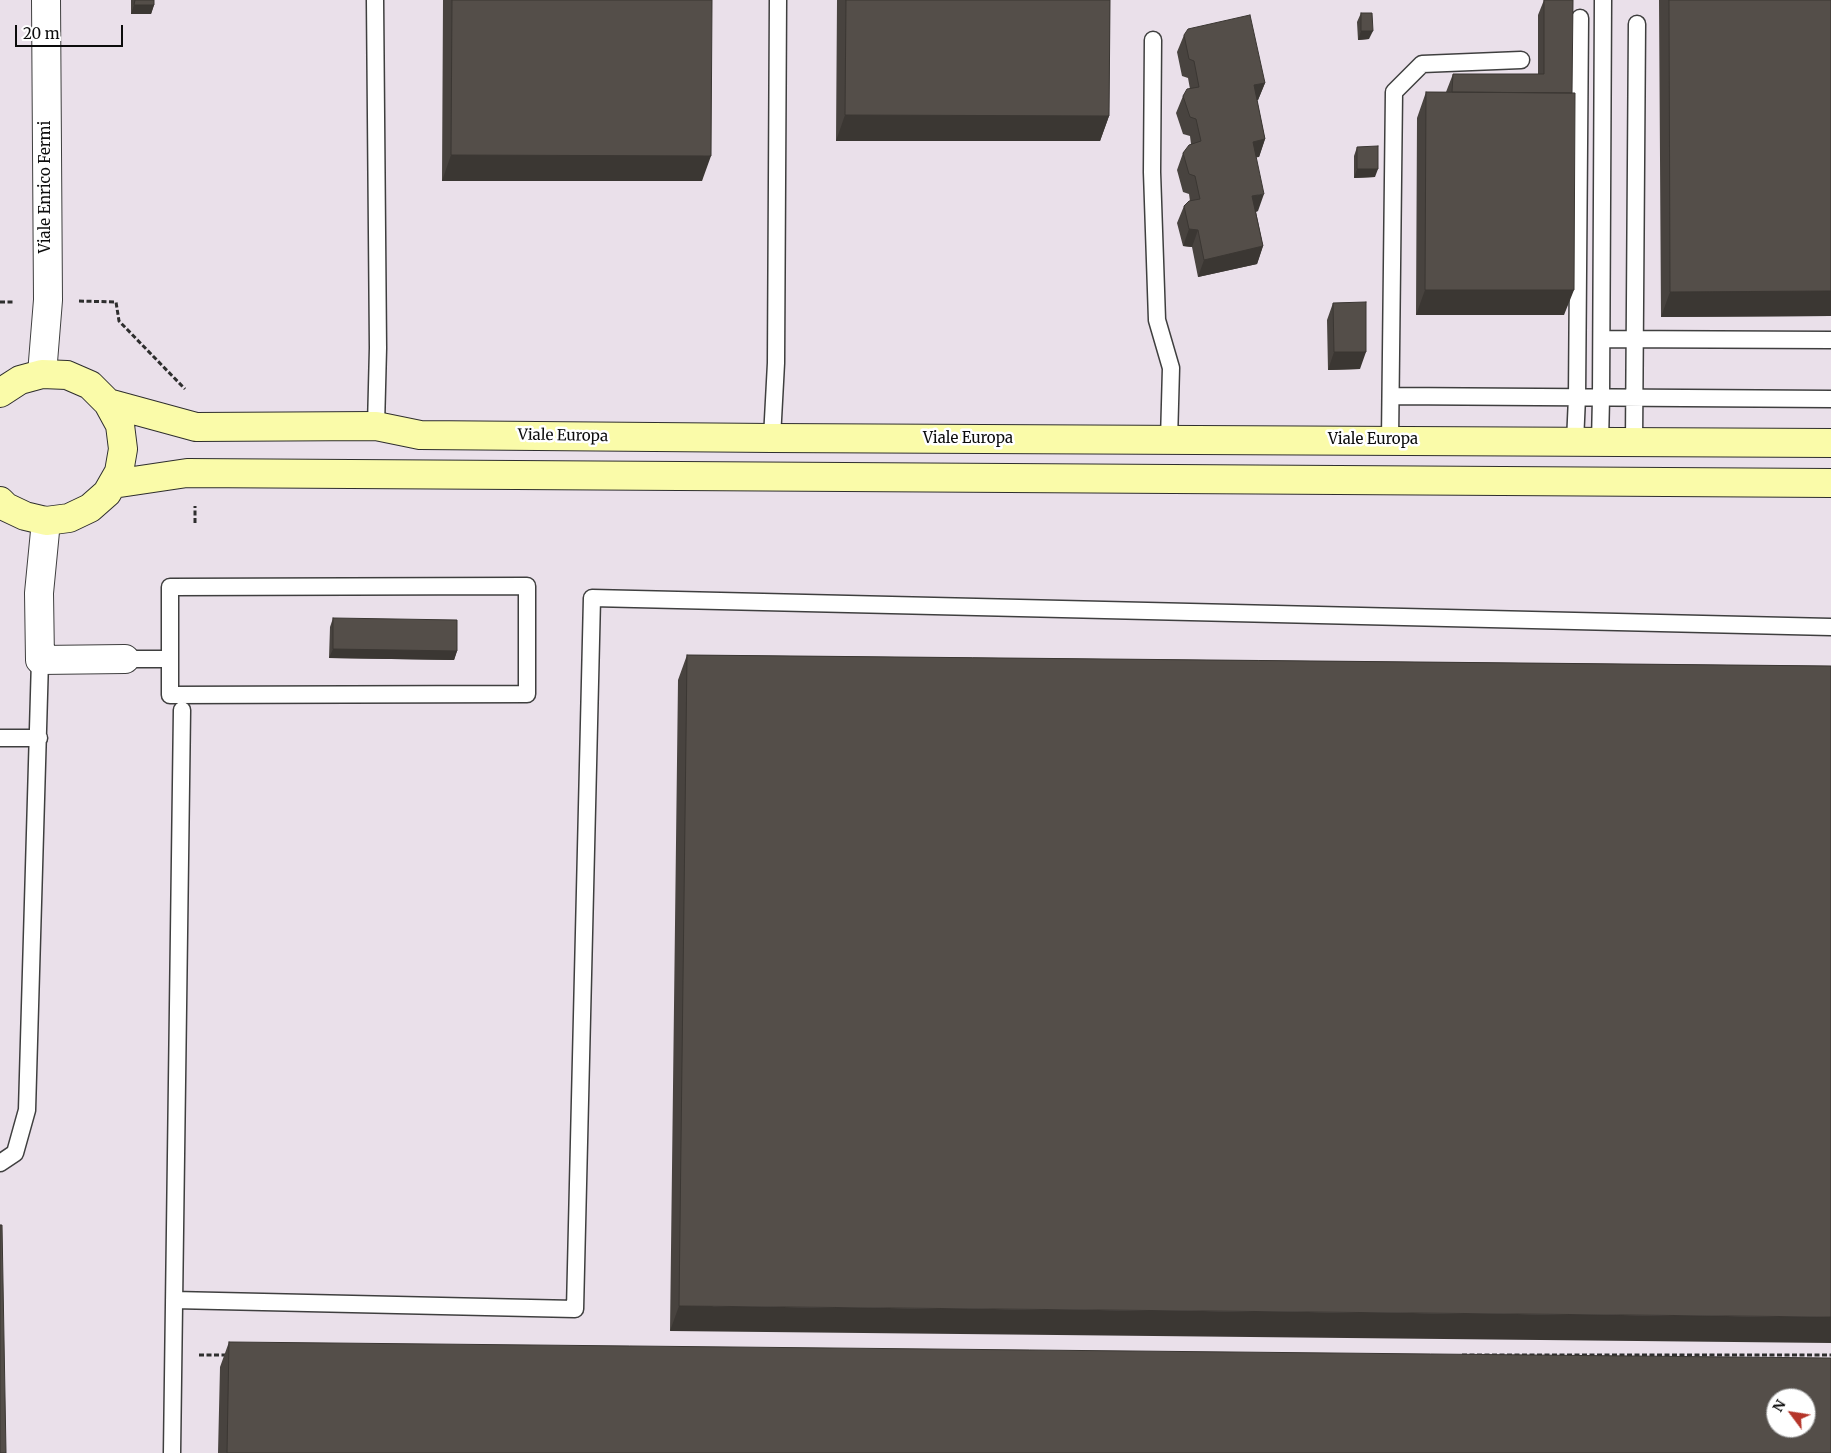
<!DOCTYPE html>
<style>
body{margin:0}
#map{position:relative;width:1831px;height:1453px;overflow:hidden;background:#fefdeb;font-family:Merriweather,serif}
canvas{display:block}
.north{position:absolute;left:1766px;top:1388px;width:50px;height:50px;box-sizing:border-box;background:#fff;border:1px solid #9e9e9e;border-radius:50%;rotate:301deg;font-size:14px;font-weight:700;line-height:20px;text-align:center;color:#0c0c0c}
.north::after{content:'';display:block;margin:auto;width:18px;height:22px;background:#b5352a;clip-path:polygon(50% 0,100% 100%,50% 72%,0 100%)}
.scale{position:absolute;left:15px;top:25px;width:108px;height:22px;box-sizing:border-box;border:2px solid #0c0c0c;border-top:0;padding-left:6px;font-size:15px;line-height:18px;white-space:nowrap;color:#0c0c0c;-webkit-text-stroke:4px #fff;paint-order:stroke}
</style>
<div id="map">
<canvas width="1831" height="1453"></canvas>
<div class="north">N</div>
<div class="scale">20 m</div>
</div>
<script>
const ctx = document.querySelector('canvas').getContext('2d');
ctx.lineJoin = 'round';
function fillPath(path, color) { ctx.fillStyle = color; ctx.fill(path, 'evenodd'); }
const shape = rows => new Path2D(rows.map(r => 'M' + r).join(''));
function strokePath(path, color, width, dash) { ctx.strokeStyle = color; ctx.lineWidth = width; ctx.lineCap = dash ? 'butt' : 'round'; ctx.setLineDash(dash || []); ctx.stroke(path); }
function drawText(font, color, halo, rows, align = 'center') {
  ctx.font = font + ' Merriweather,serif'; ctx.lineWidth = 5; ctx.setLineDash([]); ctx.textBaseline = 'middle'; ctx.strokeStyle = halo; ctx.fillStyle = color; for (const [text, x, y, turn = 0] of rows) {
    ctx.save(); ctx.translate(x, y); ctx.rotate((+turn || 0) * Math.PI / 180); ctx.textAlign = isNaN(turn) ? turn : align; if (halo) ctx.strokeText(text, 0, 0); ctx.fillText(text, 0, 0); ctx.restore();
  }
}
const industrial = shape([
 [0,0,1831,0,1831,1453,0,1453],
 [1776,1398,1806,1398,1806,1428,1776,1428]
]);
const path = shape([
 [79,301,116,302,119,321,185,389],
 [0,302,15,302],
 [195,523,195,506],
 [199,1355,228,1355],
 [1462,1355,1831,1355]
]);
const service = shape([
 [375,0,378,348,376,426],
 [1153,40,1152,172,1157,320,1171,368,1169,440],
 [1602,339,1831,340],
 [1392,396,1831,399],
 [772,438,776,363,778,0],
 [1390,440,1394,92,1422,64,1521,60],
 [1575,442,1577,397,1580,18],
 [1600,442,1601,398,1603,0],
 [1634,442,1637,24],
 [527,586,527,694,170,695,170,587,527,586],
 [125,659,170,659],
 [0,738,39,738],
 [0,1163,15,1153,27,1110,40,660],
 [174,1300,575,1309,592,598,1831,627],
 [172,1453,182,710]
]);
const minor = shape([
 [42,374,48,300,46,0],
 [46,521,39,593,40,660,125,659]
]);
const secondary = shape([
 [0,393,20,380,42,374,67,375,90,385,108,403,120,425,123,449,119,472,107,493,90,508,69,518,46,521,25,516,6,507,0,501],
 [108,403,196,427,376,426,420,435,772,438,1831,443],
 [113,484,187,473,1831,483]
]);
const wall = shape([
 [131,0,154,0,154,5,151,14,131,14],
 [443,0,712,0,702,181,442,181],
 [837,0,1110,0,1109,116,1100,141,836,141],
 [1544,0,1573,0,1564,315,1416,315,1417,118,1426,92,1446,92,1453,74,1538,74,1538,15],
 [1659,0,1831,0,1831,316,1661,317],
 [1361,13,1369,39,1358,40,1357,22],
 [1184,35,1265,83,1258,100,1257,100,1265,139,1259,157,1256,157,1258,211,1256,212,1263,246,1257,264,1198,277,1192,247,1183,246,1177,223,1184,206,1190,201,1189,194,1183,192,1177,170,1183,153,1191,144,1190,136,1183,134,1176,113,1183,96,1190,89,1188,78,1182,76,1177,52],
 [1357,147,1375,177,1354,178,1354,156],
 [1333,303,1360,369,1328,370,1327,320],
 [333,618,457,651,454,660,329,658,330,627],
 [687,655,1831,666,670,1331,678,680],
 [229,1342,1831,1453,218,1453,220,1367]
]);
const shadedWall = shape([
 [134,5,154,5,151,14,131,14],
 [1361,31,1373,31,1369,39,1358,40],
 [1265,83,1258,100,1247,102,1254,85],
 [845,115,1109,116,1100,141,836,141],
 [1265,139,1259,157,1246,159,1253,142],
 [451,155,711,156,702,181,442,181],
 [1357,169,1378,169,1375,177,1354,178],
 [1264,194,1258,211,1246,213,1252,196],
 [1189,229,1198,230,1192,247,1183,246],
 [1263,246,1257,264,1198,277,1204,260],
 [1425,290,1574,290,1564,315,1416,315],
 [1831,291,1831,316,1661,317,1670,292],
 [1334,352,1366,352,1360,369,1328,370],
 [333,649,457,651,454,660,329,658],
 [679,1306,1831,1317,1831,1343,670,1331]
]);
const building = shape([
 [135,0,154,0,154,5,134,5,135,0],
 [452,0,712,0,711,156,451,155,452,0],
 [846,0,1110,0,1109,116,845,115,846,0],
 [1544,0,1573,0,1572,93,1452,92,1453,74,1544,74,1544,0],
 [1669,0,1831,0,1831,291,1670,292,1669,0],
 [1361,13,1372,13,1373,31,1361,31,1361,13],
 [1250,15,1265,83,1254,85,1265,139,1253,142,1264,194,1252,196,1263,246,1204,260,1198,230,1189,229,1184,206,1189,201,1200,199,1195,176,1189,174,1183,153,1189,145,1201,141,1196,119,1190,117,1183,96,1187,89,1199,87,1194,61,1189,59,1184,35,1188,29,1250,15],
 [1426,92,1575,93,1574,290,1425,290,1426,92],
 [1378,146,1378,169,1357,169,1357,147,1378,146],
 [1366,302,1366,352,1334,352,1333,303,1366,302],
 [333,618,457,620,457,651,333,649,333,618],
 [687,655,1831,666,1831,1317,679,1306,687,655],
 [0,1225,2,1225,6,1453,0,1453,0,1225],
 [229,1342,1831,1358,1831,1453,227,1453,229,1342],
 [1776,1398,1806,1398,1806,1428,1776,1428,1776,1398]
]);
const streetNames = [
 ["Viale Enrico Fermi",46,187,-90],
 ["Viale Europa",563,436,1],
 ["Viale Europa",968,439],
 ["Viale Europa",1373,440]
];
fillPath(industrial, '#eae0ea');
strokePath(service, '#3f3f3f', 19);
strokePath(minor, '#3f3f3f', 30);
strokePath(secondary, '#2e2e2e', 30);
strokePath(path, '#2e2e2e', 3, [5, 2.5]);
strokePath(service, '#fff', 16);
strokePath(minor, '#fff', 28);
strokePath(secondary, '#fafba9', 28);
fillPath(wall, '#48433f');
fillPath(shadedWall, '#3b3733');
fillPath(building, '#544e49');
strokePath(building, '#3b3733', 1);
drawText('15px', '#0c0c0c', '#fff', streetNames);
</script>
